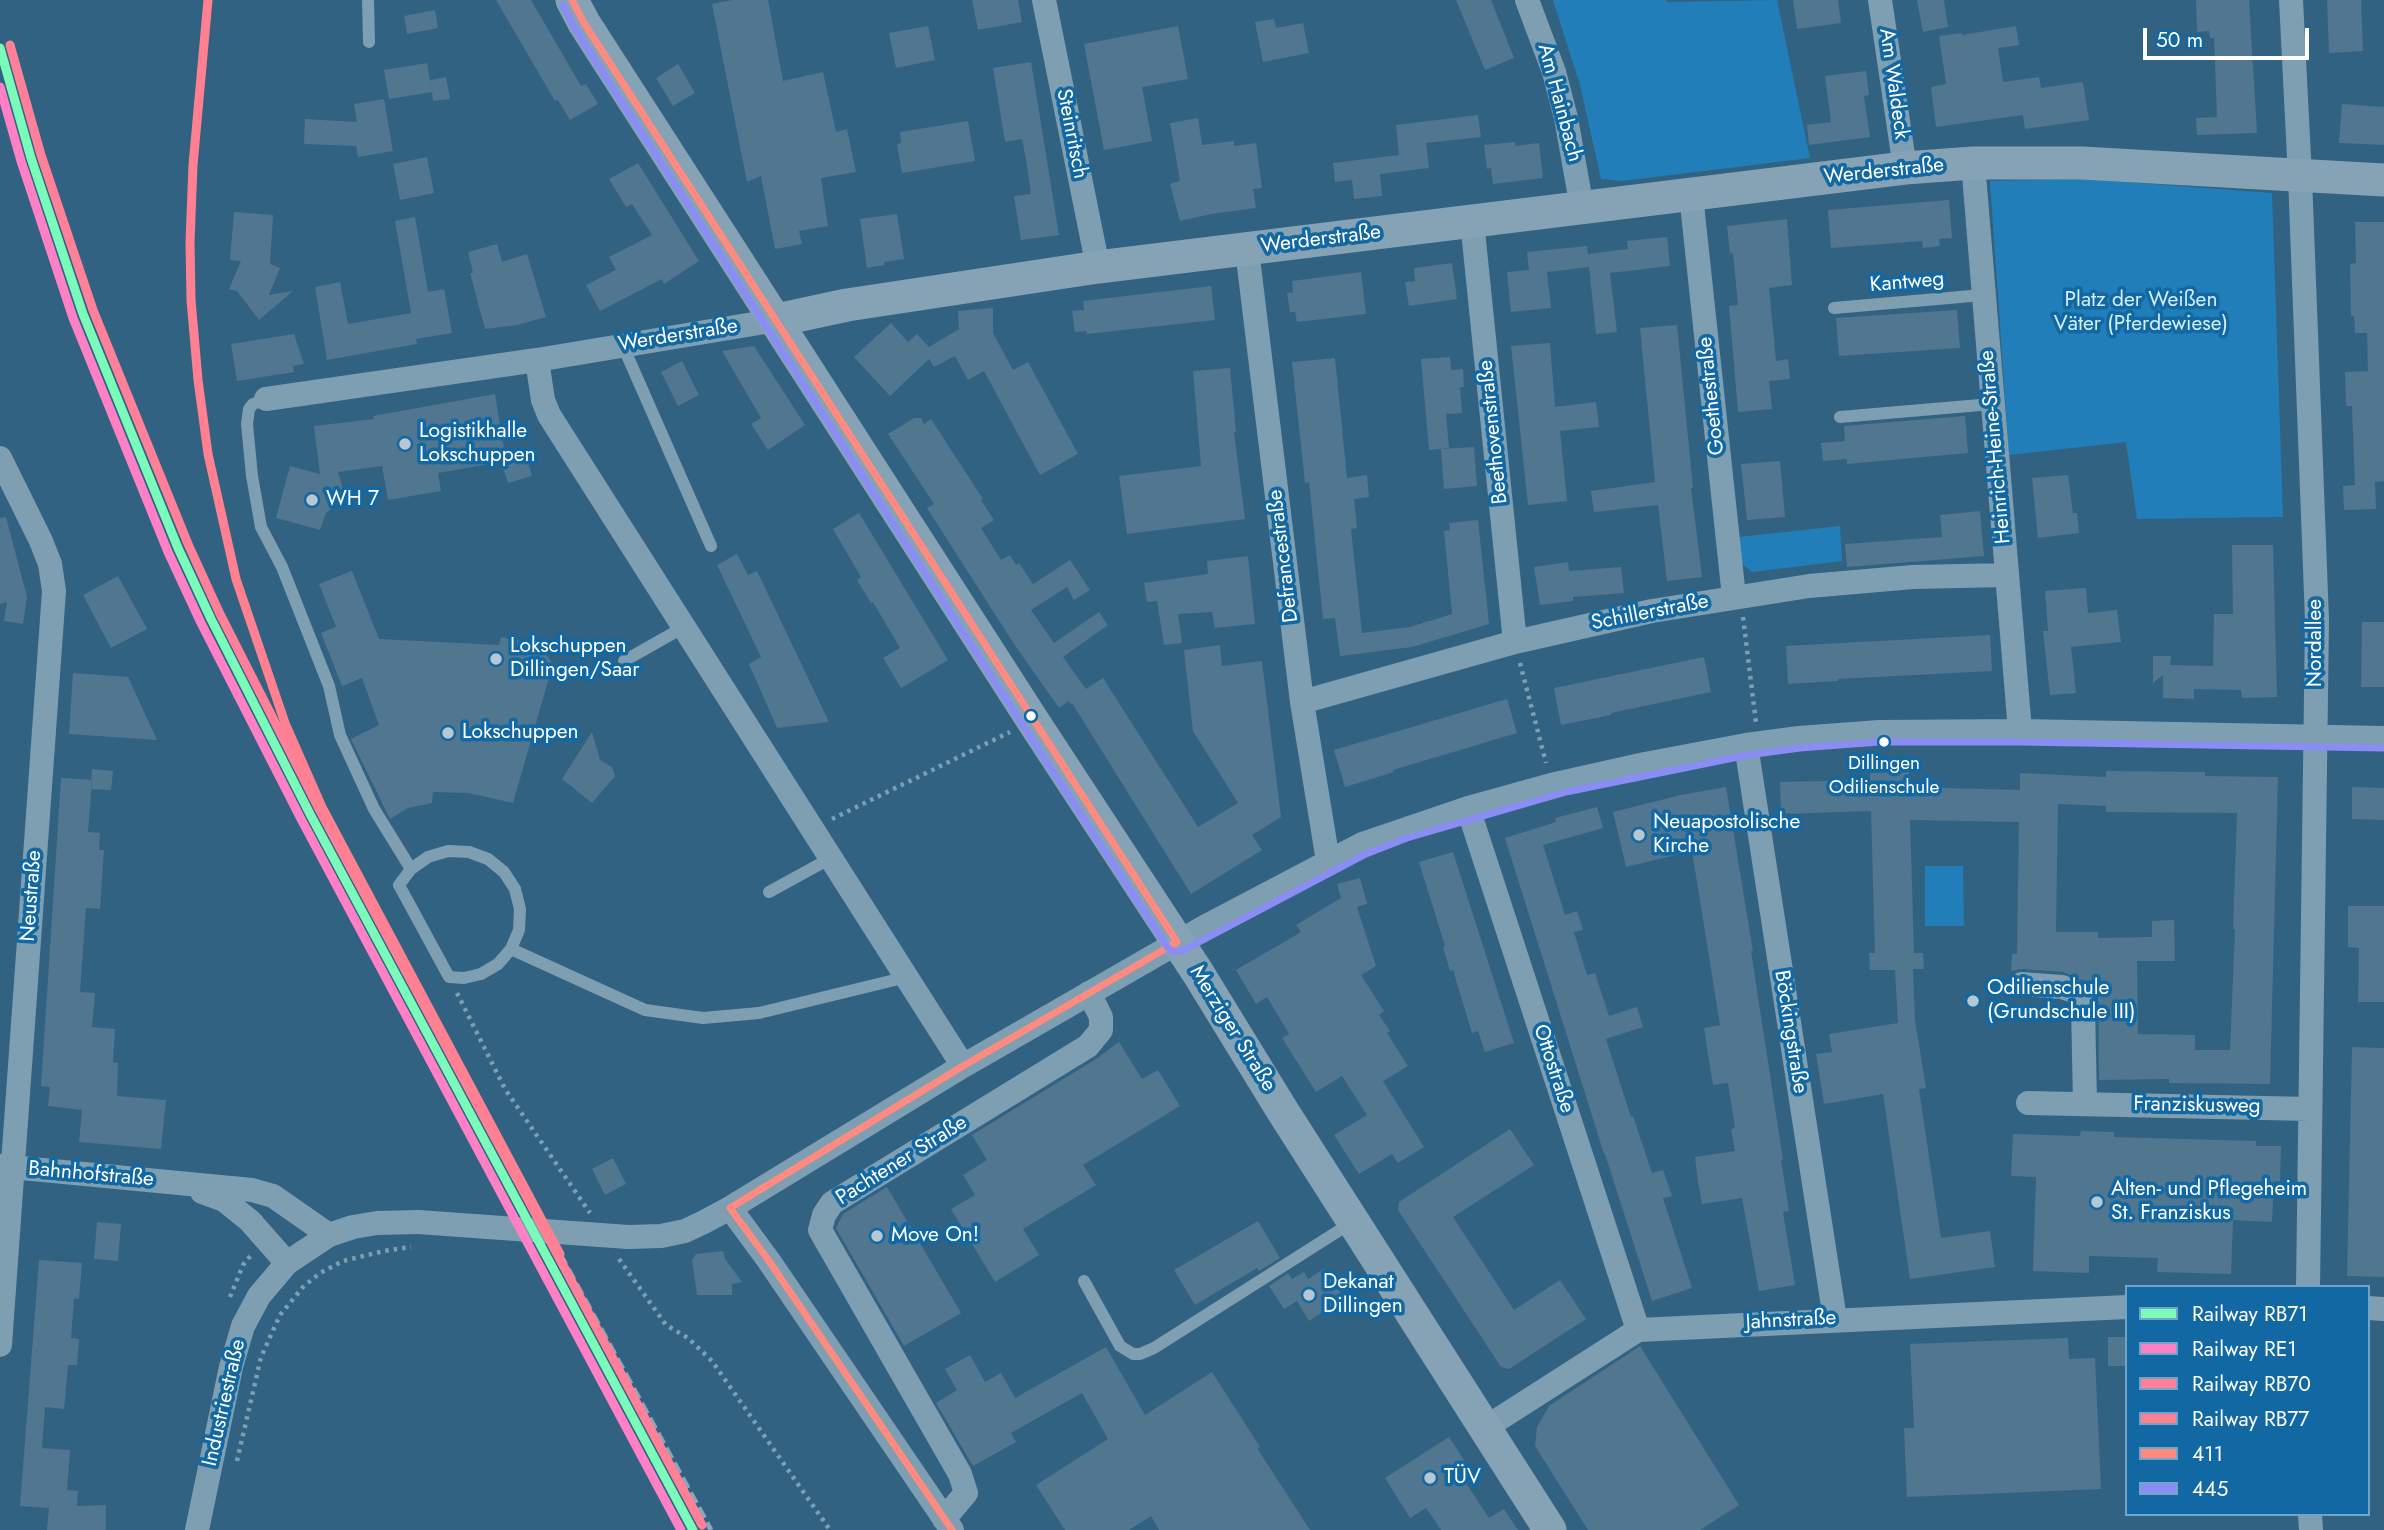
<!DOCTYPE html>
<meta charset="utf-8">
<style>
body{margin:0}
#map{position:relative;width:2384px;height:1530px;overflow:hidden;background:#326282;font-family:Jost,sans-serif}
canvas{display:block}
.legend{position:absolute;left:2125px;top:1285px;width:245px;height:231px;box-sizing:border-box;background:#1168a3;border:2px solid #70a4c8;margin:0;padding:9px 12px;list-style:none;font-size:21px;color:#fff}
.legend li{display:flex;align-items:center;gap:14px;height:35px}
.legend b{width:35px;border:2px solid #70a4c8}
.scale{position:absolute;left:2143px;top:28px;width:166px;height:32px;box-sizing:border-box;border:4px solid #fff;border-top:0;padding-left:9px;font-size:21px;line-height:24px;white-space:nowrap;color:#fff;-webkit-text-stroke:5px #1168a3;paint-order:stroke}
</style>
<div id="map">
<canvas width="2384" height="1530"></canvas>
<ul class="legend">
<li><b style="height:9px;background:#7afbb9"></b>Railway RB71</li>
<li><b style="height:9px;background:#ff80c5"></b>Railway RE1</li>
<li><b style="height:9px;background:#ff8098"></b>Railway RB70</li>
<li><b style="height:9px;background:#ff8091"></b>Railway RB77</li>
<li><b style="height:9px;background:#ff8a80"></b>411</li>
<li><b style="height:9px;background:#8a8df4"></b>445</li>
</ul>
<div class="scale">50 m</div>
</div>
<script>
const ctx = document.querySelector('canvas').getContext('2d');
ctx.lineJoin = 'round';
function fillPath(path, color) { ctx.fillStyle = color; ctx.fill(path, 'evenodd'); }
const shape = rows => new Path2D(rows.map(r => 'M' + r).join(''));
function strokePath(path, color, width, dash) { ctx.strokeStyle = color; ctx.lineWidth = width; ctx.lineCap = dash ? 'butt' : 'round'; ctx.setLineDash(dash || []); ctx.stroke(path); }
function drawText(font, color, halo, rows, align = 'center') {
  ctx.font = font + ' Jost,sans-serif'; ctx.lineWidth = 7; ctx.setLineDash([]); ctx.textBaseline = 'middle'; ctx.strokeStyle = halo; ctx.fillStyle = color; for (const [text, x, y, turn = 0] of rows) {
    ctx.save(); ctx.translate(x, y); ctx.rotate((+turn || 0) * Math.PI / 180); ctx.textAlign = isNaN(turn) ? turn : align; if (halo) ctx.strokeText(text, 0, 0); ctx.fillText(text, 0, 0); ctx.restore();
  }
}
const green = shape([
 [1553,0,1666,0,1667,2,1777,0,1810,158,1622,181,1601,179,1580,85],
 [2086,179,2272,193,2283,517,2137,519,2126,442,2009,455,1990,181],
 [1840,526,1842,561,1752,572,1742,564,1739,537],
 [1925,866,1963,866,1964,926,1925,926]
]);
const building = shape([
 [496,0,531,0,581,86,586,84,598,104,570,120,558,100,555,101],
 [732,0,768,0,783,81,823,72,836,132,847,129,856,172,821,178,828,226,799,231,802,244,775,249,761,176,747,182,712,4],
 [972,0,1018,0,1022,22,978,30],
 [1456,0,1491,0,1514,58,1485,70],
 [1793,0,1838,0,1841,23,1797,29],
 [1917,0,1944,0,1948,27,1923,32],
 [2196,0,2249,0,2257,133,2197,135,2196,118,2217,117,2214,38,2210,38,2209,31,2197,32],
 [2327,0,2361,0,2363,51,2329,53],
 [435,10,438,28,407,34,404,16],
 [1274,19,1276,28,1303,23,1309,53,1263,62,1255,22],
 [928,26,935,60,896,68,889,33],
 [1178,26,1188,79,1142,87,1152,141,1104,150,1084,44],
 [2016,26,2019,45,1998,48,2003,82,2039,77,2041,88,2083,82,2089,120,2025,129,2023,115,1936,127,1931,87,1946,84,1939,36,1962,33,1962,35],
 [1031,62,1059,235,1021,240,1014,196,1031,194,1026,160,1022,139,1005,142,993,68],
 [427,63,431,88,430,80,446,77,450,99,433,101,432,92,389,99,384,70],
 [678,64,695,93,673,106,656,78],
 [1866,71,1869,95,1864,96,1870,137,1809,145,1807,125,1831,122,1825,76],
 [384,99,393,151,358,157,356,146,304,144,305,119,357,122,354,104],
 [2342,104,2384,107,2384,145,2339,143],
 [1478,115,1481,137,1426,143,1429,168,1380,174,1382,196,1354,199,1352,180,1335,182,1333,163,1399,155,1396,125],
 [1198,118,1202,145,1234,141,1234,146,1256,143,1262,188,1253,189,1256,208,1211,214,1180,221,1170,184,1180,181,1170,123],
 [968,121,975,161,902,173,897,144,901,143,900,132],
 [1515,142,1515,146,1539,143,1543,178,1493,184,1491,168,1487,169,1484,145],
 [427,157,434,193,400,200,393,164],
 [638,163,699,261,664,284,662,279,600,311,586,285,616,270,609,257,652,235,632,204,626,207,609,179],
 [1949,200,1952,238,1939,239,1940,246,1923,248,1922,241,1831,248,1828,210],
 [234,212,273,215,270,264,280,268,269,295,293,291,259,320,237,291,229,289,241,261,230,260],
 [897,214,904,259,884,262,885,265,867,268,860,219],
 [415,217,428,292,444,289,452,333,416,339,417,344,327,360,315,287,340,282,348,324,411,313,395,221],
 [1787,219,1792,285,1769,288,1776,361,1788,359,1790,379,1769,381,1772,409,1738,412,1729,306,1738,305,1733,253,1730,254,1727,226],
 [2355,222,2384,222,2384,481,2375,482,2376,509,2344,510,2343,486,2355,485,2352,406,2346,406,2345,372,2368,371,2367,333,2355,333,2354,316,2351,316,2350,264,2356,263],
 [1667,237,1670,266,1610,273,1617,332,1596,334,1589,267,1547,272,1551,308,1511,312,1507,272,1529,270,1527,252,1587,246,1588,254,1628,249,1627,241],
 [497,244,502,262,527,254,546,317,517,325,485,329,470,273,473,273,468,252],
 [1452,263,1457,299,1409,306,1405,282,1415,281,1414,268],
 [1361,272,1366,314,1297,322,1295,312,1290,312,1287,293,1293,292,1292,281],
 [1211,286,1215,320,1087,334,1086,331,1075,332,1072,311,1084,310,1083,301],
 [993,308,993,333,1013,370,1028,362,1078,454,1040,475,984,371,968,380,955,356,934,367,929,359,890,396,854,357,891,323,908,342,917,334,929,347,959,329,958,311],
 [1957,310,1960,348,1839,356,1836,318],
 [1677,325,1693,488,1691,488,1702,577,1667,581,1658,505,1594,512,1591,491,1655,482,1640,328],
 [294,334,304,364,293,366,294,372,237,381,231,344],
 [1550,343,1555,407,1596,402,1599,427,1560,431,1567,501,1528,505,1511,346],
 [754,346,805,425,768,450,751,424,761,418,722,351],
 [1450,357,1451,370,1463,369,1464,387,1460,387,1462,413,1446,414,1449,448,1429,450,1421,359],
 [1335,358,1347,478,1367,475,1369,497,1354,499,1357,528,1351,529,1362,633,1410,627,1452,614,1444,531,1450,530,1449,523,1478,520,1489,624,1412,647,1340,656,1335,618,1323,619,1309,482,1305,483,1292,362],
 [682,361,699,395,678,406,661,372],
 [1230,368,1236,432,1234,432,1245,519,1127,534,1119,476,1201,466,1193,371],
 [495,394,505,454,524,449,532,476,508,483,501,462,438,473,441,491,388,500,382,466,338,472,346,498,326,513,320,530,276,518,290,466,320,474,314,426,374,419,373,416],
 [1965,416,1968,453,1847,464,1847,459,1823,461,1821,443,1845,441,1844,426],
 [914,418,921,418,924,424,931,419,983,499,981,500,994,520,981,528,1001,560,1010,555,1016,565,1019,563,1033,584,1070,560,1090,590,1074,600,1067,587,1031,610,1054,643,1099,612,1108,625,1063,657,1086,689,1103,678,1198,827,1238,803,1193,731,1184,650,1220,645,1222,666,1262,661,1281,817,1252,835,1262,850,1191,894,1072,703,1070,704,1069,701,1059,708,1014,644,927,508,934,504,888,434],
 [1474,447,1477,486,1444,489,1441,449],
 [1780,461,1785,517,1747,520,1741,464],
 [2068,475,2073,513,2077,513,2079,533,2038,538,2032,478],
 [1980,511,1984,556,1847,567,1845,544,1942,537,1940,515],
 [859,513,948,660,901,688,883,658,900,648,873,602,871,603,857,580,861,577,833,529],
 [6,517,27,597,23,624,4,621,7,602,0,604,0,518],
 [2232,545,2273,545,2277,697,2242,698,2241,690,2194,689,2194,699,2163,698,2163,675,2153,683,2153,656,2171,656,2170,665,2213,666,2214,614,2233,614],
 [737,554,748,575,757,571,829,722,777,728,749,664,761,657,717,565],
 [1248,556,1255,624,1215,628,1212,612,1178,614,1182,643,1164,645,1157,601,1147,602,1144,583,1208,574,1207,561],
 [1568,562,1569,571,1621,567,1624,593,1573,597,1573,601,1540,605,1534,567],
 [352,571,379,639,499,645,501,637,539,645,553,664,513,803,468,793,433,792,432,803,408,808,390,819,351,739,379,725,362,678,342,686,321,633,336,627,319,584],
 [118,576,147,629,111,648,83,595],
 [2086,588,2088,613,2117,610,2121,642,2071,647,2076,693,2050,695,2043,631,2048,631,2045,591],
 [2362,622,2384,622,2384,687,2361,687],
 [1990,635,1992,671,1838,679,1838,681,1788,684,1786,646],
 [1704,657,1711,692,1611,713,1611,715,1561,725,1554,688],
 [73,673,128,677,157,740,69,734],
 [1507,699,1517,733,1393,770,1394,772,1345,787,1334,750],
 [592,732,600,760,612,767,615,776,592,803,562,779],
 [92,769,113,771,111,790,91,789],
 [2106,771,2205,772,2205,776,2278,777,2270,1084,2169,1083,2169,1079,2099,1080,2098,981,2084,981,2063,972,2022,969,2011,971,2012,954,2017,954,2019,822,1910,820,1914,953,1923,953,1924,969,1913,969,1915,1020,1926,1088,1919,1089,1941,1238,1990,1231,1995,1267,1910,1279,1883,1094,1824,1104,1816,1054,1832,1052,1829,1034,1898,1023,1895,970,1870,970,1869,953,1875,953,1871,811,1781,814,1780,782,1870,780,1870,773,1909,772,1909,787,2020,790,2020,773,2106,777],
 [2058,804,2106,806,2106,812,2237,813,2233,929,2235,929,2230,1050,2195,1050,2195,1035,2138,1034,2137,961,2175,961,2174,920,2152,921,2152,937,2098,938,2098,932,2056,932],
 [61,778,92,780,88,832,100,833,99,850,104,850,100,909,86,908,80,992,95,993,92,1027,115,1029,113,1062,118,1063,117,1096,166,1100,161,1149,79,1142,82,1110,48,1106,50,1087,41,1086],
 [1726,787,1753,951,1751,951,1783,1160,1781,1160,1789,1211,1783,1212,1795,1285,1759,1291,1742,1198,1702,1204,1698,1182,1695,1157,1735,1151,1731,1129,1735,1128,1728,1083,1713,1085,1708,1055,1704,1028,1720,1025,1692,851,1626,867,1613,812,1681,795],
 [2352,787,2384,788,2384,820,2352,819],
 [1597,807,1603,828,1543,845,1565,915,1577,911,1583,930,1574,932,1587,975,1595,973,1609,1016,1637,1007,1643,1027,1606,1039,1631,1117,1633,1116,1652,1173,1663,1170,1672,1196,1663,1198,1692,1288,1652,1301,1605,1154,1604,1154,1505,838,1556,822,1555,818],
 [1453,852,1514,1043,1485,1052,1478,1031,1472,1033,1453,970,1450,971,1443,947,1445,946,1419,862],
 [1360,878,1367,904,1357,907,1376,966,1361,975,1384,1011,1379,1015,1390,1031,1387,1033,1408,1066,1383,1081,1424,1147,1398,1163,1392,1154,1359,1174,1334,1135,1367,1115,1342,1076,1316,1092,1282,1038,1289,1034,1267,997,1256,1004,1236,970,1301,932,1296,925,1341,898,1337,884],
 [2348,906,2384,906,2384,1002,2358,1002,2359,948,2348,947],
 [1119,1042,1142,1079,1158,1070,1180,1106,1083,1165,1096,1185,1023,1229,1039,1255,995,1282,951,1209,975,1195,963,1175,987,1160,972,1135,1096,1059],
 [2352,1047,2384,1048,2384,1277,2347,1276],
 [1510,1129,1534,1165,1453,1217,1514,1310,1560,1280,1586,1319,1509,1369,1501,1367,1398,1210,1399,1202],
 [2081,1131,2114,1132,2114,1137,2256,1141,2256,1146,2281,1146,2280,1181,2274,1181,2272,1222,2233,1220,2231,1274,2157,1272,2158,1258,2089,1256,2089,1273,2033,1271,2036,1177,2011,1176,2013,1134,2080,1136],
 [613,1158,626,1184,605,1195,592,1169],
 [887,1187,961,1313,904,1346,836,1228,843,1214],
 [1258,1221,1280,1258,1259,1271,1257,1268,1195,1305,1174,1270],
 [97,1222,121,1224,118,1261,94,1259],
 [723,1251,725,1259,742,1282,732,1284,732,1295,697,1295,692,1260,696,1254],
 [39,1260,82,1263,79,1299,74,1298,71,1338,79,1339,77,1365,68,1365,64,1409,45,1407,42,1448,70,1450,67,1490,78,1491,77,1506,106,1505,106,1530,47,1530,49,1508,20,1506],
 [1325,1268,1344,1298,1309,1321,1297,1301,1284,1309,1269,1286,1288,1273,1292,1279,1304,1272,1308,1279],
 [2108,1337,2127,1337,2127,1366,2108,1366],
 [2068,1338,2069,1359,2095,1358,2101,1489,1907,1497,1904,1428,1914,1428,1910,1344],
 [1640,1346,1739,1505,1700,1530,1588,1530,1535,1446,1537,1427,1549,1406],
 [1106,1347,1145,1415,1212,1372,1260,1447,1257,1448,1310,1530,1159,1530,1151,1516,1129,1530,1065,1530,1036,1485,1108,1439,1082,1393,1011,1433,1016,1442,973,1466,936,1403,957,1390,945,1369,970,1355,985,1382,1001,1373,1015,1398],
 [1449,1437,1475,1477,1466,1483,1489,1518,1504,1509,1518,1530,1441,1530,1426,1508,1410,1518,1385,1478]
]);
const path = shape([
 [1743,617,1756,723],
 [1520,663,1546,763],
 [832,819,1010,732],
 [457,993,505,1089,590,1213],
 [619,1259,666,1325,688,1338,712,1361,830,1530],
 [230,1297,243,1265,251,1255],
 [237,1461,261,1357,280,1315,304,1286,320,1273,343,1261,384,1251,411,1247]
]);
const lane = shape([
 [368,0,369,42],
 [1834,308,1983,295],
 [623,346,711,546],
 [266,399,253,404,249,409,247,424,252,476,261,527,282,567,329,686,340,735,374,809,411,869],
 [1840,417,1992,404],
 [624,661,684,627],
 [448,851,469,852,488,859,504,872,515,889,520,909,519,930,511,949,498,964,481,974,464,978,449,977,399,885,411,869,428,857,448,851],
 [769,892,831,858],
 [511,949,645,1010,703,1018,759,1013,907,977],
 [1084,1281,1120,1346,1133,1354,1140,1354,1154,1348,1351,1223]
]);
const street = shape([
 [1044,0,1098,267],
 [1527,0,1554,72,1566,118,1582,208],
 [1880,0,1905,168],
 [2291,0,2300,177,2317,620,2308,1287],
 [1973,163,2020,731],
 [1691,195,1734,597],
 [1472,221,1515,642],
 [1247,250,1302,702,1328,861],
 [537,360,543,400,549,415,963,1066],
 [266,399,537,360,777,320],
 [0,458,41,541,50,564,54,591,0,1345],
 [1302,702,1515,642,1652,611,1809,586,1913,577,2007,575],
 [1746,745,1835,1319],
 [1468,808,1638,1330],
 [2021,984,2062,987,2076,992,2083,1005,2085,1104],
 [2028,1103,2310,1109],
 [0,1166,252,1190,273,1196,329,1235],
 [202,1192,224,1200,250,1221,287,1263],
 [730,1208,769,1261,952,1530],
 [628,1237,661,1236,685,1231,704,1222,730,1208,963,1066,1208,925,1362,844,1468,808,1551,785,1645,764,1746,745,1799,738,1879,732,2020,731,2384,738],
 [2368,1308,2384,1309],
 [1485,1428,1638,1330,2127,1307],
 [2310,1514,2311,1530],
 [944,1519,966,1493,960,1474,820,1230,824,1215,832,1203,1088,1046,1101,1030,1101,1017,1089,993],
 [197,1530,231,1367,243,1326,259,1296,287,1263,329,1235,353,1227,377,1223,418,1222]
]);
const secondary = shape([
 [572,0,584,23,1033,721,1198,973,1282,1110,1550,1530],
 [777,320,847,305,1098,267,1905,168,1973,163,2082,163,2384,180]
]);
const rail = shape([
 [560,1254,711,1530]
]);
const streetBridge = shape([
 [418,1222,628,1237]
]);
const bus1 = shape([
 [572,0,584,23,1177,942],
 [730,1208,963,1066,1177,942],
 [730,1208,769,1261,952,1530]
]);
const bus2 = shape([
 [563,5,575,29,1024,727,1168,948,1173,952,1182,951,1366,854,1407,838,1566,792,1748,755,1800,748,1879,742,2020,742,2384,748]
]);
const rail1 = shape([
 [0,48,31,158,83,314,178,548,211,619,310,814,693,1530]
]);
const rail2 = shape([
 [0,87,21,161,73,318,168,552,201,623,301,819,681,1530]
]);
const rail3 = shape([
 [10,45,41,155,93,310,188,544,220,614,319,809,702,1525]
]);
const rail4 = shape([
 [208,0,193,165,190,242,191,300,198,380,208,454,236,579,285,723,322,807,560,1254]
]);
const markers = [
 [405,444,7,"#b7c8d3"],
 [312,500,7,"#b7c8d3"],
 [496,659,7,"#b7c8d3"],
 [1031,716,6,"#fff"],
 [448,733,7,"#b7c8d3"],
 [1884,742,6,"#fff"],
 [1639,835,7,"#b7c8d3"],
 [1973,1001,7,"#b7c8d3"],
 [2097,1202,7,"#b7c8d3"],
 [877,1236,7,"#b7c8d3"],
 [1309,1295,7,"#b7c8d3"],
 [1430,1478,7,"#b7c8d3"]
];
const busNames = [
 ["Dillingen",1884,764],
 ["Odilienschule",1884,788]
];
const streetNames = [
 ["Am Waldeck",1893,84,82],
 ["Am Hainbach",1559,103,75],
 ["Steinritsch",1071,134,79],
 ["Werderstraße",1884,172,-6],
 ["Werderstraße",1321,240,-7],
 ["Kantweg",1907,283,-5],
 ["Werderstraße",678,336,-9],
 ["Goethestraße",1712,396,-96],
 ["Beethovenstraße",1494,432,-96],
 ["Heinrich-Heine-Straße",1996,447,-95],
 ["Defrancestraße",1284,556,-97],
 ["Schillerstraße",1650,613,-11],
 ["Nordallee",2316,643,-90],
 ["Neustraße",32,896,-86],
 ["Merziger Straße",1232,1029,58],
 ["Böckingstraße",1790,1032,81],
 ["Ottostraße",1553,1069,72],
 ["Franziskusweg",2197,1106,1],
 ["Pachtener Straße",902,1161,-32],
 ["Bahnhofstraße",91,1175,5],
 ["Jahnstraße",1791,1321,-3],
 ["Industriestraße",225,1403,-77]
];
const parkNames = [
 ["Platz der Weißen",2141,301],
 ["Väter (Pferdewiese)",2141,325]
];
const poiNames = [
 ["Logistikhalle",419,432],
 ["Lokschuppen",419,456],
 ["WH 7",326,500],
 ["Lokschuppen",510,647],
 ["Dillingen/Saar",510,671],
 ["Lokschuppen",462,733],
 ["Neuapostolische",1653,823],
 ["Kirche",1653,847],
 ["Odilienschule",1987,989],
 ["(Grundschule III)",1987,1013],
 ["Alten- und Pflegeheim",2111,1190],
 ["St. Franziskus",2111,1214],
 ["Move On!",891,1236],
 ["Dekanat",1323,1283],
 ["Dillingen",1323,1307],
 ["TÜV",1444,1478]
];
fillPath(green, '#227eb8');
fillPath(building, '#507690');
strokePath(path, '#7e9eb2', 4.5, [3.5, 5]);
strokePath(lane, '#7e9eb2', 12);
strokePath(street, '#7e9eb2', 24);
strokePath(secondary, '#86a3b6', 33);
strokePath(rail, '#8aa6b9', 5, [12, 5]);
strokePath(streetBridge, '#7e9eb2', 24);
strokePath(bus1, '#ff8a80', 7);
strokePath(bus2, '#8a8df4', 7);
strokePath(rail1, '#7afbb9', 9);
strokePath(rail2, '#ff80c5', 9);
strokePath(rail3, '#ff8098', 9);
strokePath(rail4, '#ff8091', 9);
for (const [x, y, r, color] of markers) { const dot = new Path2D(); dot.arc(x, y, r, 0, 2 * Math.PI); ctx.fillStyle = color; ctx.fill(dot); strokePath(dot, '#1168a3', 2.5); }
drawText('19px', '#fff', '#1168a3', busNames);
drawText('21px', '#fff', '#1168a3', streetNames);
drawText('21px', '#d4eefe', '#1168a3', parkNames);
drawText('21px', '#fff', '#1168a3', poiNames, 'left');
</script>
